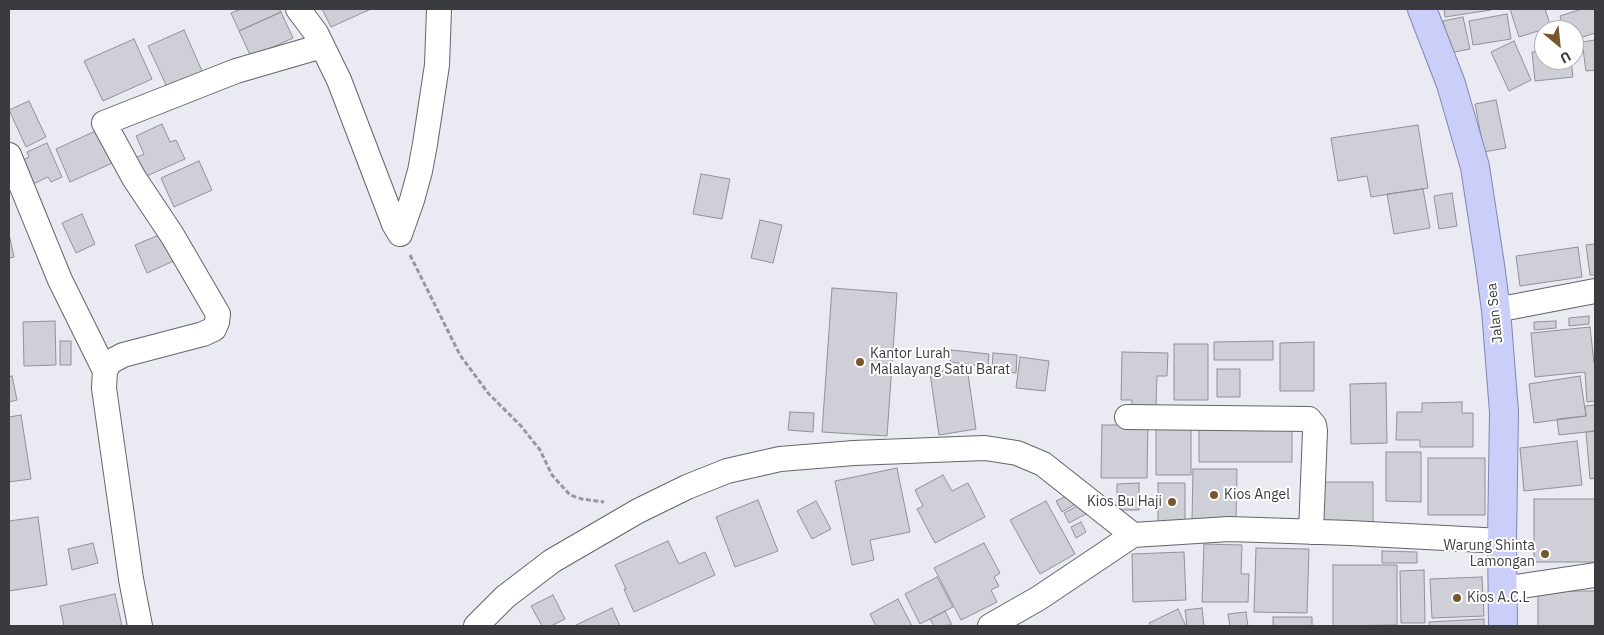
<!DOCTYPE html>
<style>
body{margin:0}
#map{position:relative;width:1604px;height:635px;overflow:hidden;background:#e9eaf2;font-family:"IBM Plex Sans",sans-serif}
canvas{display:block}
.frame{position:absolute;inset:0;border:10px solid #3a3b3e;pointer-events:none}
.north{position:absolute;left:1534px;top:20px;width:50px;height:50px;box-sizing:border-box;background:#fff;border:1px solid #b0b1b2;border-radius:50%;rotate:152deg;font-size:14px;font-weight:700;line-height:20px;text-align:center;color:#3a3b3e}
.north::after{content:'';display:block;margin:auto;width:18px;height:22px;background:#78572e;clip-path:polygon(50% 0,100% 100%,50% 72%,0 100%)}
</style>
<div id="map">
<canvas width="1604" height="635"></canvas>
<div class="frame"></div>
<div class="north">U</div>
</div>
<script>
const ctx = document.querySelector('canvas').getContext('2d');
ctx.lineJoin = 'round';
function fillPath(path, color) { ctx.fillStyle = color; ctx.fill(path, 'evenodd'); }
const shape = rows => new Path2D(rows.map(r => 'M' + r).join(''));
function strokePath(path, color, width, dash) { ctx.strokeStyle = color; ctx.lineWidth = width; ctx.lineCap = dash ? 'butt' : 'round'; ctx.setLineDash(dash || []); ctx.stroke(path); }
function drawText(font, color, halo, rows, align = 'center') {
  ctx.font = font + ' "IBM Plex Sans",sans-serif'; ctx.lineWidth = 4; ctx.setLineDash([]); ctx.textBaseline = 'middle'; ctx.strokeStyle = halo; ctx.fillStyle = color; for (const [text, x, y, turn = 0] of rows) {
    ctx.save(); ctx.translate(x, y); ctx.rotate((+turn || 0) * Math.PI / 180); ctx.textAlign = isNaN(turn) ? turn : align; if (halo) ctx.strokeText(text, 0, 0); ctx.fillText(text, 0, 0); ctx.restore();
  }
}
const building = shape([
 [241,9,279,9,281,12,239,31,231,13,241,9],
 [322,9,371,9,331,27,322,9],
 [1444,9,1491,9,1491,10,1445,17,1444,9],
 [1510,9,1545,9,1551,27,1519,37,1510,9],
 [1582,9,1595,9,1595,33,1574,40,1574,30,1564,30,1560,16,1582,9],
 [281,12,293,38,251,57,239,31,281,12],
 [1507,14,1511,39,1473,45,1469,21,1507,14],
 [1463,17,1470,49,1450,53,1443,21,1463,17],
 [184,30,203,73,168,89,148,46,184,30],
 [134,39,152,79,103,101,84,61,134,39],
 [1595,40,1595,70,1586,71,1582,42,1595,40],
 [1514,41,1531,80,1509,91,1491,52,1514,41],
 [1544,51,1544,60,1571,60,1573,77,1535,81,1532,52,1544,51],
 [1496,100,1506,148,1484,152,1475,104,1496,100],
 [29,101,46,137,26,147,9,110,29,101],
 [162,124,170,142,176,140,185,159,140,179,131,160,144,154,136,136,162,124],
 [1418,125,1428,188,1371,197,1367,176,1338,181,1331,138,1418,125],
 [102,128,117,161,70,182,56,149,102,128],
 [47,143,62,177,51,182,48,177,33,184,23,160,29,157,27,152,47,143],
 [199,161,212,190,174,207,161,178,199,161],
 [701,174,730,179,722,219,693,214,701,174],
 [1423,189,1430,228,1394,234,1387,194,1423,189],
 [1452,193,1457,226,1439,229,1434,196,1452,193],
 [82,214,95,244,76,253,62,223,82,214],
 [760,220,782,225,773,263,751,258,760,220],
 [166,232,178,259,147,273,135,245,166,232],
 [9,234,14,257,9,258,9,234],
 [1595,244,1595,275,1590,275,1586,245,1595,244],
 [1578,247,1582,277,1520,286,1516,256,1578,247],
 [832,288,897,293,887,436,822,432,832,288],
 [1589,316,1589,324,1569,326,1569,318,1589,316],
 [55,321,56,365,24,366,23,322,55,321],
 [1556,321,1556,328,1534,330,1534,322,1556,321],
 [1590,327,1594,363,1595,363,1595,401,1587,402,1585,372,1535,377,1531,333,1590,327],
 [60,341,71,341,71,365,60,365,60,341],
 [1273,341,1273,360,1214,360,1214,342,1273,341],
 [1314,342,1314,391,1280,391,1280,343,1314,342],
 [1174,344,1208,344,1208,400,1174,400,1174,344],
 [951,350,989,354,988,367,950,362,951,350],
 [1122,352,1168,353,1167,376,1157,376,1156,407,1132,406,1132,400,1121,400,1122,352],
 [993,353,1017,355,1016,373,992,371,993,353],
 [1020,357,1049,361,1045,391,1016,388,1020,357],
 [967,367,976,429,939,435,930,373,967,367],
 [1217,369,1240,369,1240,397,1217,397,1217,369],
 [12,376,17,400,9,402,9,377,12,376],
 [1580,376,1586,416,1534,423,1529,384,1580,376],
 [1386,383,1387,443,1351,444,1350,384,1386,383],
 [1462,402,1462,413,1473,413,1473,447,1420,447,1420,440,1396,440,1397,412,1422,412,1422,403,1462,402],
 [1595,405,1595,431,1559,435,1557,419,1586,416,1585,406,1595,405],
 [790,412,814,413,813,432,788,430,790,412],
 [21,415,31,479,9,482,9,417,21,415],
 [1199,422,1292,422,1292,462,1199,462,1199,422],
 [1102,425,1148,425,1147,478,1101,478,1102,425],
 [1156,427,1191,428,1191,475,1156,475,1156,427],
 [1595,431,1595,478,1590,479,1586,432,1595,431],
 [1577,441,1582,485,1524,491,1520,448,1577,441],
 [1386,452,1421,452,1421,502,1386,501,1386,452],
 [1428,458,1485,458,1485,515,1428,515,1428,458],
 [897,468,910,532,870,540,874,560,852,565,835,481,897,468],
 [1193,469,1237,469,1236,521,1192,521,1193,469],
 [943,475,952,491,968,483,985,517,935,543,917,509,923,506,915,490,943,475],
 [1319,482,1373,482,1373,525,1319,525,1319,482],
 [1139,483,1139,510,1117,510,1117,484,1139,483],
 [1158,483,1185,483,1185,522,1158,522,1158,483],
 [1069,495,1074,505,1062,512,1056,501,1069,495],
 [1534,499,1595,499,1595,562,1534,562,1534,499],
 [758,500,778,551,735,567,716,517,758,500],
 [816,501,831,529,812,539,797,511,816,501],
 [1046,501,1075,554,1040,574,1010,520,1046,501],
 [1081,504,1086,514,1069,523,1064,513,1081,504],
 [38,517,47,585,9,591,9,521,38,517],
 [1081,522,1086,532,1076,538,1071,527,1081,522],
 [668,541,679,564,705,552,715,575,634,612,624,589,626,589,615,565,668,541],
 [93,543,98,563,72,570,68,549,93,543],
 [984,543,1000,573,994,577,999,586,991,590,997,602,961,620,934,568,984,543],
 [1204,544,1242,545,1241,574,1249,574,1248,602,1202,602,1204,544],
 [1256,548,1309,549,1307,613,1254,612,1256,548],
 [1382,551,1417,552,1417,563,1382,563,1382,551],
 [1184,552,1186,600,1133,602,1132,554,1184,552],
 [1333,565,1397,565,1397,625,1333,626,1333,565],
 [1424,570,1425,623,1401,623,1400,571,1424,570],
 [937,577,953,607,920,624,905,594,937,577],
 [1482,577,1484,616,1432,618,1430,579,1482,577],
 [1538,591,1595,591,1595,626,1538,626,1538,591],
 [115,594,122,626,64,626,60,606,115,594],
 [553,595,565,619,551,626,542,626,531,606,553,595],
 [898,599,912,626,876,626,870,614,898,599],
 [612,608,620,626,574,626,612,608],
 [1202,608,1204,626,1187,626,1185,610,1202,608],
 [1178,609,1186,626,1151,626,1149,623,1178,609],
 [945,611,952,625,934,626,930,619,945,611],
 [1246,612,1248,626,1230,626,1228,614,1246,612],
 [1273,617,1312,617,1312,626,1273,626,1273,617],
 [1484,619,1484,626,1429,626,1429,622,1484,619]
]);
const path = shape([
 [410,255,460,355,488,393,521,426,540,450,552,475,570,495,582,499,604,502]
]);
const minor = shape([
 [298,9,316,33,339,80,394,224,400,234],
 [9,155,60,280,105,371],
 [400,234,412,200,420,171,425,144,437,65,439,9],
 [1496,310,1595,291],
 [1127,417,1309,419,1314,425,1315,431,1311,532],
 [1502,589,1595,575],
 [140,626,131,579,104,388,105,371,110,362,123,355,203,334,214,329,217,322,218,314,172,235,134,178,104,123,236,71,322,46],
 [476,626,505,597,552,561,638,511,687,487,727,471,780,459,854,453,985,448,1017,453,1043,464,1133,535,1229,529,1350,533,1502,541],
 [990,626,1039,598,1133,535]
]);
const major = shape([
 [1422,9,1451,84,1475,167,1490,265,1496,310,1504,412,1502,541,1503,626]
]);
const markers = [
 [860,362,5,"#78572e"],
 [1214,495,5,"#78572e"],
 [1172,502,5,"#78572e"],
 [1545,554,5,"#78572e"],
 [1457,598,5,"#78572e"]
];
const streetNames = [
 ["Jalan Sea",1495,313,-96]
];
const poiNames = [
 ["Kantor Lurah",870,354],
 ["Malalayang Satu Barat",870,370],
 ["Kios Angel",1224,495],
 ["Kios Bu Haji",1162,502,"right"],
 ["Warung Shinta",1535,546,"right"],
 ["Lamongan",1535,562,"right"],
 ["Kios A.C.L",1467,598]
];
fillPath(building, '#cfd0d7');
strokePath(building, '#919298', 1);
strokePath(minor, '#64656b', 26);
strokePath(major, '#8386b6', 30);
strokePath(path, '#97989d', 3, [5, 2.5]);
strokePath(minor, '#fff', 24);
strokePath(major, '#cccefa', 28);
for (const [x, y, r, color] of markers) { const dot = new Path2D(); dot.arc(x, y, r, 0, 2 * Math.PI); ctx.fillStyle = color; ctx.fill(dot); strokePath(dot, '#fff', 2); }
drawText('14px', '#3a3b3e', '#fff', streetNames);
drawText('14px', '#3a3b3e', '#fff', poiNames, 'left');
</script>
